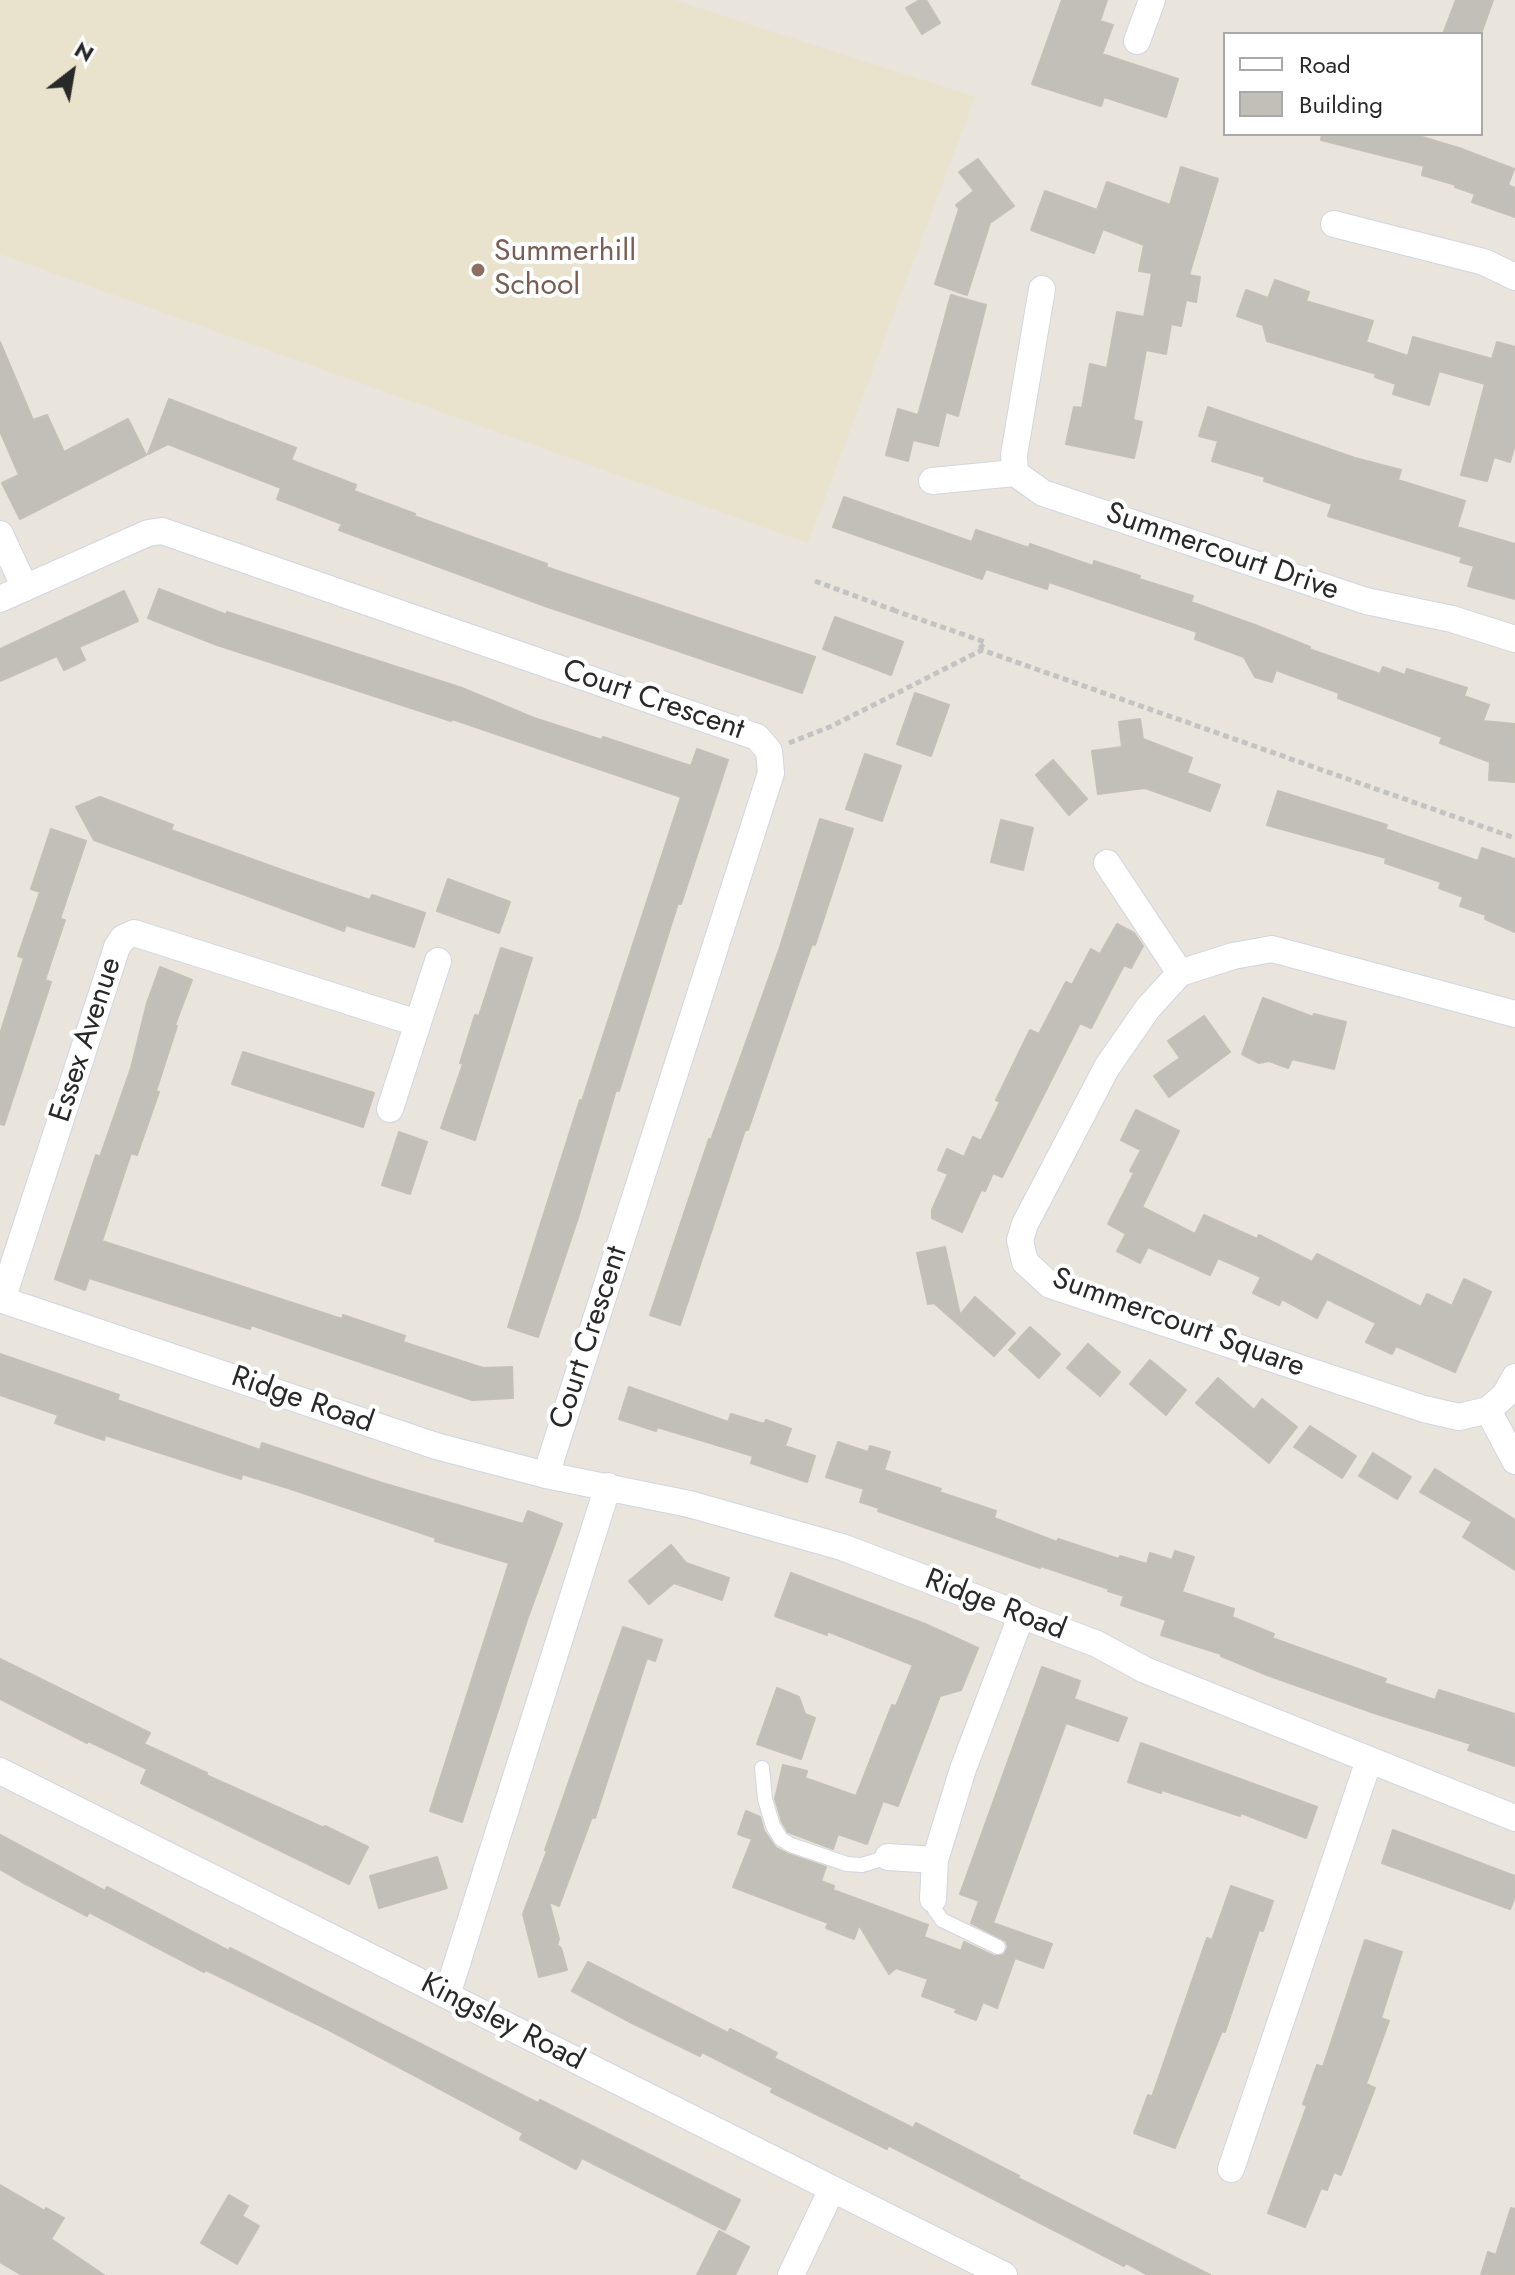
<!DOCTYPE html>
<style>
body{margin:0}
#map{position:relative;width:1515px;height:2275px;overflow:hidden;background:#e9e4dc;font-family:Jost,sans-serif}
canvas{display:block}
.legend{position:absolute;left:1223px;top:32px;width:260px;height:104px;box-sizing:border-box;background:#fff;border:2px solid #a9a9a9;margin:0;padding:10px 14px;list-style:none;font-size:24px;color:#292929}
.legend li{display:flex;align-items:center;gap:16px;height:40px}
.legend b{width:40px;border:2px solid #a9a9a9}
.north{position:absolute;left:32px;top:32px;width:80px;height:80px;-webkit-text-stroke:6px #fff;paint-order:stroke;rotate:31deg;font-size:22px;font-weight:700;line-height:32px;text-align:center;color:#292929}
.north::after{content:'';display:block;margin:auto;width:28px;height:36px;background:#292929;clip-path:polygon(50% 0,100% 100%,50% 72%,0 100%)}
</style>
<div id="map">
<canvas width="1515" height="2275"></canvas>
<ul class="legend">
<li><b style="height:10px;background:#fff"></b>Road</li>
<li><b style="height:22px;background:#c2beb8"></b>Building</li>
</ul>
<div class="north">N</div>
</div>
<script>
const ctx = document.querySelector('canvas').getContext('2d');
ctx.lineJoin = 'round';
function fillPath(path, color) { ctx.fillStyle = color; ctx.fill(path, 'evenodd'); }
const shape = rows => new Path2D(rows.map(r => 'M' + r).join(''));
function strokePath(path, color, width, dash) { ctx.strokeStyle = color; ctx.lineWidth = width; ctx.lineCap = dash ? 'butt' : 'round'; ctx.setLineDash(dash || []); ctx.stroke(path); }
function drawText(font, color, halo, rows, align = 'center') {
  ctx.font = font + ' Jost,sans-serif'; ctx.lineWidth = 8; ctx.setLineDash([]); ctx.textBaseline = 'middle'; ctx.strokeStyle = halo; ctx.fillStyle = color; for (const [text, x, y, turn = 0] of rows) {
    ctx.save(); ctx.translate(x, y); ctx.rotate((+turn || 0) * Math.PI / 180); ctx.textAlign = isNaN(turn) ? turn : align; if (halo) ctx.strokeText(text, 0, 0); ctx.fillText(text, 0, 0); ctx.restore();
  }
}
const education = shape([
 [0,0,674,0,975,97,808,543,0,254]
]);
const building = shape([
 [920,0,926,0,940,23,922,34,906,8,920,0],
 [1062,0,1107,0,1100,21,1113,25,1102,54,1178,79,1166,117,1104,97,1101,106,1032,84,1062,0],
 [1456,0,1493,0,1481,34,1443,34,1456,0],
 [1322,134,1412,134,1459,148,1514,169,1508,185,1515,188,1515,217,1472,202,1475,194,1455,187,1456,185,1422,175,1424,166,1321,140,1322,134],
 [978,159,1014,206,990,223,967,295,935,284,959,209,956,205,974,191,959,172,978,159],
 [1181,167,1218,179,1189,275,1200,277,1196,302,1186,300,1181,326,1171,324,1166,354,1146,350,1133,420,1142,422,1134,458,1066,444,1074,407,1082,408,1090,364,1107,368,1117,312,1144,317,1152,273,1139,271,1144,245,1103,229,1094,253,1031,230,1045,191,1097,210,1107,182,1170,205,1181,167],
 [1275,280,1309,292,1306,301,1373,321,1366,342,1408,356,1413,337,1492,359,1497,342,1515,347,1515,444,1510,462,1494,457,1487,481,1461,475,1485,384,1439,371,1429,405,1393,394,1396,384,1375,377,1376,374,1267,341,1263,325,1237,316,1246,290,1268,298,1275,280],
 [951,295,986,305,958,416,946,412,938,446,913,440,908,461,886,455,898,409,918,415,951,295],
 [0,342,33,420,47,415,64,452,128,419,146,455,20,519,2,483,19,475,0,431,0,342],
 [169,399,296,448,291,460,356,485,354,491,415,514,414,516,547,564,546,567,815,657,802,693,545,606,339,530,342,524,277,499,281,488,168,444,148,454,169,399],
 [1208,407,1355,458,1401,470,1398,480,1465,501,1457,527,1515,544,1515,599,1468,586,1474,566,1460,562,1462,557,1328,516,1332,504,1264,481,1265,477,1212,461,1218,441,1199,436,1208,407],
 [844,497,972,542,976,530,1029,548,1030,544,1093,566,1094,561,1140,576,1139,579,1193,596,1191,602,1255,625,1310,647,1309,649,1380,674,1383,667,1405,675,1407,669,1467,688,1464,696,1489,705,1483,721,1515,724,1515,782,1489,780,1490,762,1440,743,1442,737,1338,698,1339,693,1276,670,1272,682,1255,677,1244,657,1195,639,1197,632,1049,582,1047,589,986,569,982,579,833,527,844,497],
 [159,589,227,615,227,612,462,688,534,718,602,740,603,737,691,766,697,749,728,760,681,904,678,903,619,1091,616,1090,578,1218,538,1337,508,1327,580,1100,582,1101,681,797,452,719,451,721,217,645,148,618,159,589],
 [124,591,138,621,79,647,85,660,64,670,57,656,0,681,0,649,124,591],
 [835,617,903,642,891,675,823,649,835,617],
 [915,693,949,705,931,756,897,744,915,693],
 [1140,719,1143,739,1192,758,1187,773,1220,785,1210,811,1145,788,1098,794,1092,751,1122,747,1119,722,1140,719],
 [865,754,901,766,882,821,846,809,865,754],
 [1053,760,1087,799,1069,815,1036,775,1053,760],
 [1278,791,1387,825,1385,829,1478,861,1482,848,1515,859,1515,932,1485,919,1486,915,1460,906,1463,897,1439,888,1441,882,1385,863,1386,858,1267,825,1278,791],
 [100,797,173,825,171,830,293,874,370,900,372,895,425,913,414,947,346,925,344,931,94,840,76,807,100,797],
 [820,819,853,829,815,945,812,944,748,1130,745,1130,680,1325,650,1315,709,1139,711,1140,780,947,820,819],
 [1001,820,1033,828,1023,870,991,862,1001,820],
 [51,829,86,841,60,919,65,920,45,980,51,982,4,1125,0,1124,0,1034,24,958,18,956,40,892,31,889,51,829],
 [448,879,510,902,499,933,437,911,448,879],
 [1117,924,1134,933,1143,946,1131,968,1124,965,1091,1028,1080,1023,1002,1177,993,1173,985,1191,981,1190,962,1232,932,1218,932,1210,948,1174,938,1170,947,1149,964,1157,973,1137,981,1141,1000,1102,996,1100,1030,1030,1039,1034,1066,982,1072,985,1091,949,1100,954,1117,924],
 [501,948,532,958,475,1140,441,1128,463,1064,460,1063,475,1015,479,1016,501,948],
 [160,967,192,980,175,1025,177,1026,156,1091,159,1092,137,1155,131,1153,102,1241,342,1319,343,1315,405,1336,403,1342,483,1368,512,1367,513,1398,472,1400,251,1325,250,1329,89,1278,85,1290,55,1279,96,1155,100,1157,131,1068,147,1003,160,967],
 [1263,998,1313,1017,1314,1014,1346,1022,1334,1069,1292,1059,1288,1068,1269,1061,1259,1063,1242,1054,1263,998],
 [1204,1016,1230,1052,1169,1097,1154,1076,1180,1058,1168,1041,1204,1016],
 [243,1052,374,1093,363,1127,232,1084,243,1052],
 [1136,1110,1179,1131,1142,1207,1195,1234,1204,1215,1257,1239,1259,1235,1312,1262,1317,1254,1421,1307,1427,1294,1452,1306,1464,1279,1491,1292,1455,1372,1396,1346,1392,1354,1366,1342,1376,1323,1327,1299,1317,1318,1282,1299,1279,1305,1253,1293,1261,1277,1218,1258,1210,1275,1148,1247,1140,1263,1117,1251,1126,1234,1108,1224,1134,1173,1130,1171,1141,1150,1121,1140,1136,1110],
 [399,1132,427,1142,410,1194,382,1185,399,1132],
 [945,1247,960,1315,975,1297,1015,1333,994,1356,934,1303,928,1304,917,1253,945,1247],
 [1030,1327,1060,1354,1039,1378,1009,1350,1030,1327],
 [1088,1344,1120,1372,1100,1396,1067,1368,1088,1344],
 [0,1354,119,1395,117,1400,260,1450,262,1443,382,1483,523,1524,528,1511,562,1524,527,1620,462,1822,430,1811,509,1563,435,1541,436,1538,291,1489,242,1474,241,1479,105,1435,104,1440,55,1423,58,1415,0,1395,0,1354],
 [1150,1360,1186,1390,1166,1415,1130,1384,1150,1360],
 [1218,1378,1254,1410,1262,1399,1297,1427,1269,1463,1196,1403,1218,1378],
 [629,1387,728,1422,731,1414,764,1424,766,1420,791,1429,785,1446,815,1456,807,1482,751,1463,753,1456,657,1427,656,1431,619,1419,629,1387],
 [1310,1426,1356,1456,1342,1478,1294,1447,1310,1426],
 [838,1442,868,1452,870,1446,890,1452,884,1470,941,1489,939,1492,996,1511,994,1518,1057,1542,1058,1539,1119,1559,1120,1556,1147,1564,1150,1553,1172,1560,1175,1551,1194,1557,1182,1592,1234,1609,1232,1617,1274,1634,1272,1638,1386,1679,1384,1683,1435,1700,1439,1690,1515,1714,1515,1766,1468,1750,1471,1744,1374,1713,1267,1675,1221,1656,1221,1654,1161,1635,1166,1620,1121,1605,1124,1596,1108,1591,1109,1589,1041,1566,1040,1568,878,1511,879,1508,860,1502,864,1489,826,1477,838,1442],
 [1373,1453,1411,1477,1397,1499,1359,1476,1373,1453],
 [1435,1469,1515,1520,1515,1570,1463,1537,1472,1522,1420,1492,1435,1469],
 [671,1545,686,1563,729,1578,722,1600,674,1583,649,1604,629,1581,671,1545],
 [791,1573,925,1624,978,1648,961,1690,940,1696,898,1806,883,1801,867,1844,838,1834,833,1849,788,1832,782,1822,775,1799,783,1765,807,1771,805,1778,856,1796,892,1705,896,1706,913,1665,827,1631,827,1635,775,1616,791,1573],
 [623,1627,662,1640,655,1661,647,1658,595,1818,592,1817,559,1906,549,1902,559,1939,557,1945,561,1948,567,1970,539,1977,523,1914,547,1851,545,1850,623,1627],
 [0,1659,150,1733,144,1744,207,1773,206,1775,324,1828,325,1826,368,1847,349,1884,141,1783,147,1769,88,1741,87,1743,0,1699,0,1659],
 [1042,1667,1080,1681,1074,1699,1127,1718,1118,1741,1066,1723,993,1923,1052,1944,1043,1968,1015,1958,997,2008,983,2002,976,2020,955,2012,957,2009,922,1996,928,1979,896,1968,889,1974,859,1925,854,1939,826,1928,828,1923,733,1887,752,1839,738,1834,746,1811,760,1817,764,1831,776,1848,788,1854,826,1867,821,1881,834,1886,833,1890,928,1925,924,1937,961,1951,964,1942,994,1956,1004,1955,1008,1947,1006,1941,971,1923,979,1901,960,1894,1042,1667],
 [777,1688,799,1697,805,1714,815,1718,801,1759,757,1744,777,1688],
 [1141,1743,1317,1807,1306,1838,1241,1813,1240,1816,1162,1790,1161,1793,1128,1782,1141,1743],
 [1393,1830,1515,1876,1515,1897,1510,1909,1382,1863,1393,1830],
 [0,1835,105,1891,107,1887,229,1951,230,1948,538,2103,540,2100,740,2200,725,2230,582,2158,576,2169,520,2139,523,2133,327,2029,206,1970,204,1972,89,1912,87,1916,22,1882,0,1869,0,1835],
 [437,1857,447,1888,379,1908,370,1876,437,1857],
 [1231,1886,1273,1901,1263,1931,1259,1930,1225,2032,1222,2031,1175,2148,1134,2133,1148,2095,1152,2097,1207,1938,1212,1940,1231,1886],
 [1365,1940,1402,1952,1381,2018,1389,2021,1366,2084,1375,2088,1341,2175,1334,2172,1327,2190,1321,2188,1305,2227,1268,2213,1307,2106,1303,2104,1317,2065,1323,2067,1365,1940],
 [588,1962,728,2033,730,2029,777,2053,774,2058,913,2128,916,2123,1019,2176,1018,2178,1210,2275,1148,2275,1126,2263,1124,2266,888,2145,887,2149,771,2092,773,2088,702,2052,700,2056,632,2023,572,1991,588,1962],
 [0,2185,45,2211,46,2208,64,2218,51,2239,104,2275,22,2275,0,2262,0,2185],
 [229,2195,248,2206,242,2216,259,2226,237,2264,201,2243,229,2195],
 [1511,2208,1515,2209,1515,2275,1481,2275,1488,2252,1496,2255,1511,2208],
 [719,2231,749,2247,735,2275,697,2275,719,2231]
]);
const path = shape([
 [815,581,893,610,895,607],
 [893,610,985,642,977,652],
 [789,743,832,726,982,650,1515,838]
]);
const lane = shape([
 [762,1768,765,1799,773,1826,781,1839,791,1845,847,1864,862,1865,888,1857],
 [933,1899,935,1910,942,1920,998,1947]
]);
const street = shape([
 [1137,41,1152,0],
 [1334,224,1484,262,1515,277],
 [1015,473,1014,455,1042,289],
 [932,481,1015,473,1043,493,1366,601,1452,619,1515,639],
 [0,534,25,588],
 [0,599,148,533,162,531,757,737,769,751,771,773,546,1475],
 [1107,863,1180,973],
 [1515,1014,1272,949,1233,956,1180,973,1148,1008,1107,1067,1025,1224,1020,1240,1025,1262,1050,1285,1424,1409,1459,1417,1488,1410,1505,1395,1515,1377],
 [390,1109,438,961],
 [0,1299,436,1446,546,1475,689,1504,842,1547,1097,1644,1145,1670,1515,1818],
 [2,1300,117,947,123,938,134,933,417,1023],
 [1488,1410,1515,1461],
 [0,1771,1004,2275],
 [888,1857,935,1860],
 [933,1899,935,1860,963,1769,1022,1614],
 [447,1995,608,1486],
 [1231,2169,1369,1760],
 [791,2275,832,2189]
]);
const markers = [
 [478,270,8,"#8d6e63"]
];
const educationNames = [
 ["Summerhill",494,253],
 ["School",494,287]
];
const streetNames = [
 ["Summercourt Drive",1222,553,19],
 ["Court Crescent",653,701,19],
 ["Essex Avenue",87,1040,-72],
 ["Summercourt Square",1178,1324,20],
 ["Court Crescent",590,1338,-72],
 ["Ridge Road",302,1401,19],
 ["Ridge Road",995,1606,21],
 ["Kingsley Road",502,2023,27]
];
fillPath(education, '#e9e2cd');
fillPath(building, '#c2beb8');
strokePath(building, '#c4c0b6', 2);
strokePath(lane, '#d2d4e0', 16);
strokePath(street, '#d2d4e0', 28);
strokePath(path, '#c3c3c3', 5, [6, 4]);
strokePath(lane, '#fff', 14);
strokePath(street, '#fff', 26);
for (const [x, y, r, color] of markers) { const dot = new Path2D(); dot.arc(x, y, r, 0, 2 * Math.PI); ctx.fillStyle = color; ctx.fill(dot); strokePath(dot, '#fff', 3); }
drawText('30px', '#785e54', '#fff', educationNames, 'left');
drawText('30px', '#292929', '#fff', streetNames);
</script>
